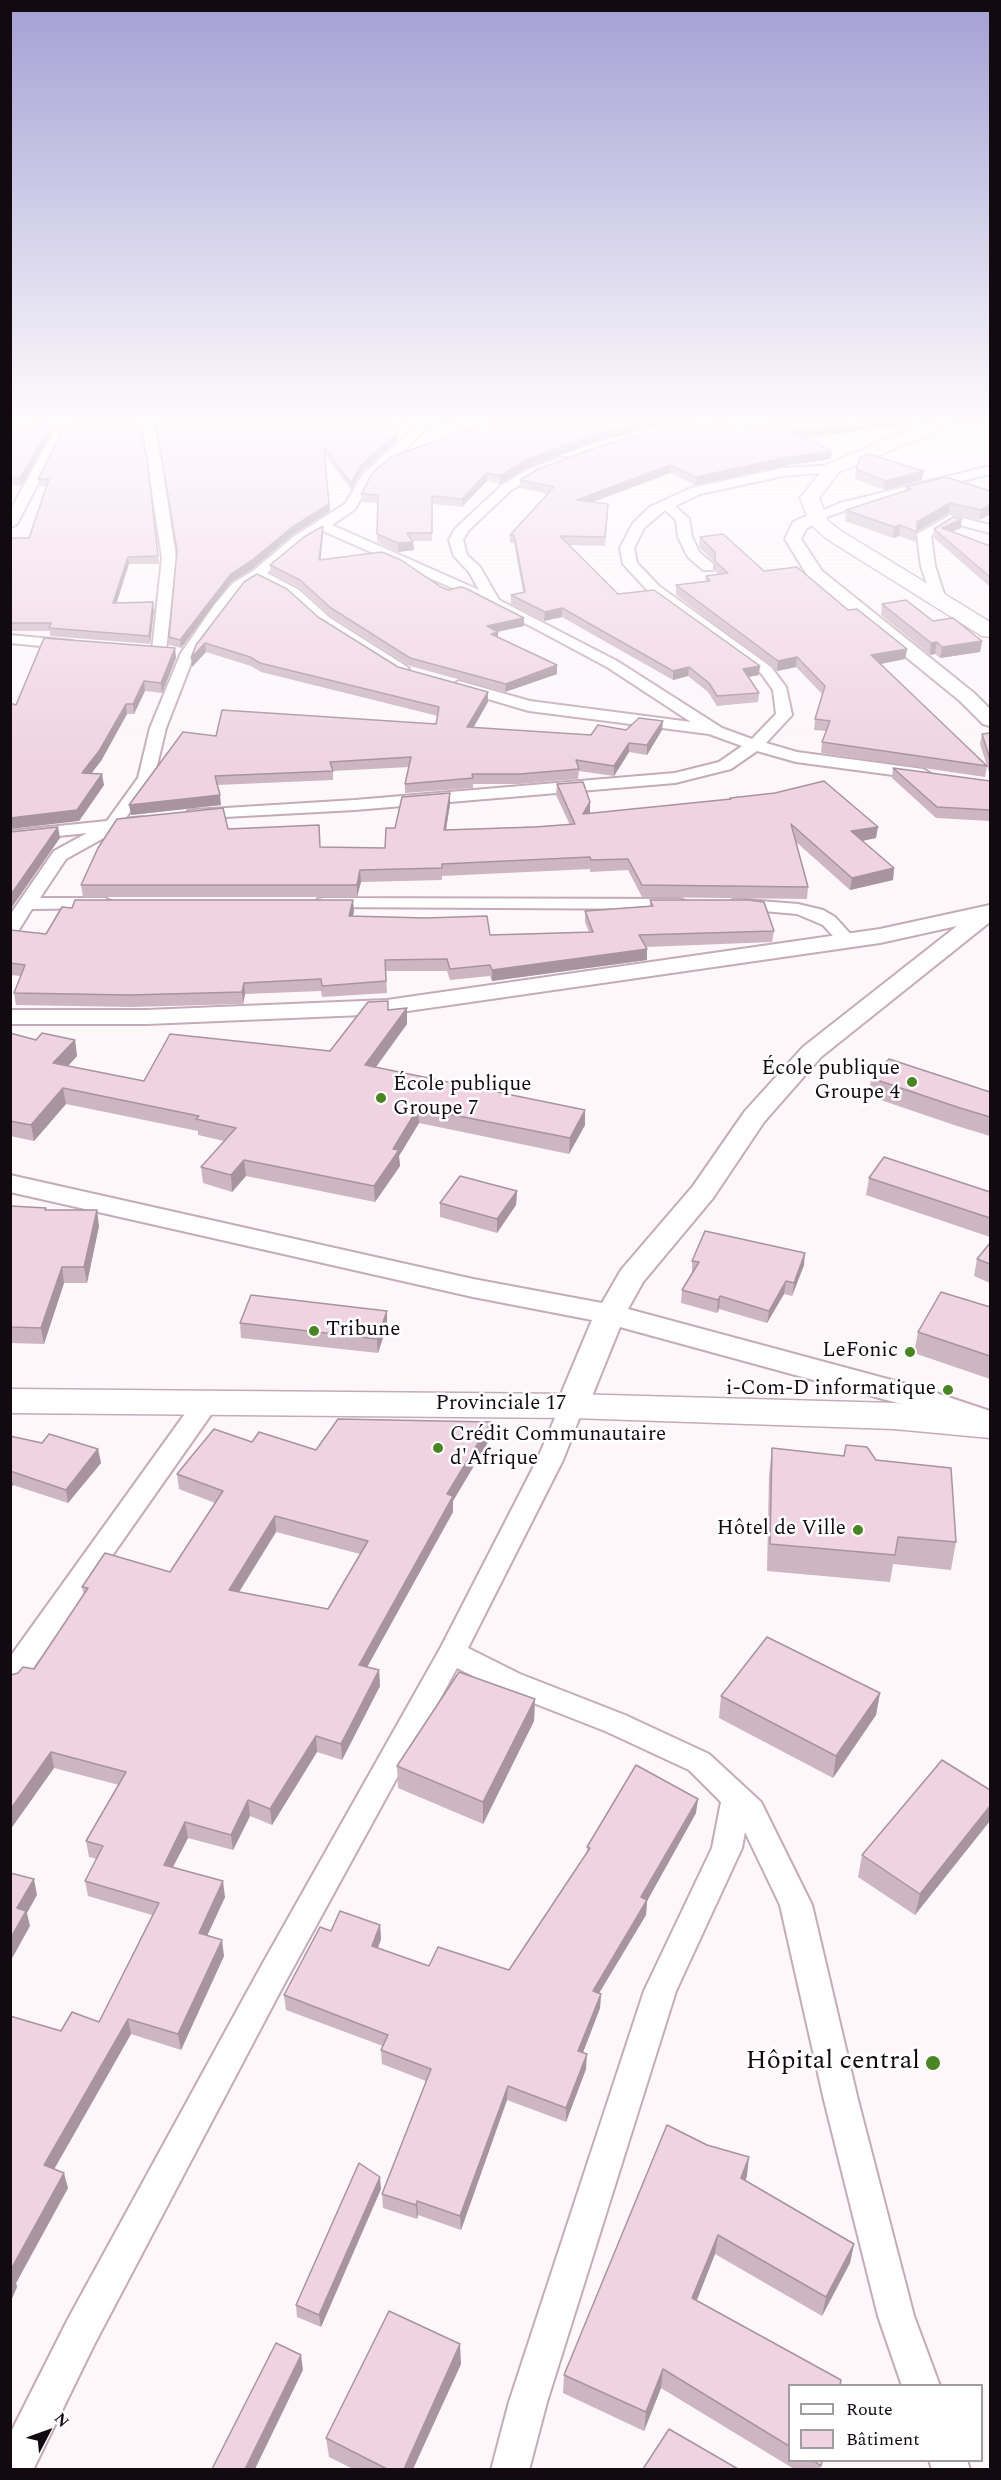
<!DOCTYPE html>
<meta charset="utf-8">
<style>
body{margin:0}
#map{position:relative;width:1001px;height:2480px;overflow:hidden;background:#fdf7fa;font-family:Spectral,serif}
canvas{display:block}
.frame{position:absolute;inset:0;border:12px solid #130a0f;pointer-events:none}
.legend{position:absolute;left:788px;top:2384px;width:195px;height:78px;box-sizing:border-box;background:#fff;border:2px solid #a19d9f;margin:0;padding:8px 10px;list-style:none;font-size:18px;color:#130a0f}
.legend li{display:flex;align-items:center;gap:12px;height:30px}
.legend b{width:30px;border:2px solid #a19d9f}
.north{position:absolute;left:18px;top:2402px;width:60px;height:60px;-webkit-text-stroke:4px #fff;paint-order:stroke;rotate:49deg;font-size:16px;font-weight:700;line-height:24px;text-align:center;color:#130a0f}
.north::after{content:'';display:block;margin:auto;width:21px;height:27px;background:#130a0f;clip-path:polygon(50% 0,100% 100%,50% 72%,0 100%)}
</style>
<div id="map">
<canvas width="1001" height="2480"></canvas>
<div class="frame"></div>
<ul class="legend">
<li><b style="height:8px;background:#fff"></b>Route</li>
<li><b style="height:16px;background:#efd3e1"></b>Bâtiment</li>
</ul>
<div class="north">N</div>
</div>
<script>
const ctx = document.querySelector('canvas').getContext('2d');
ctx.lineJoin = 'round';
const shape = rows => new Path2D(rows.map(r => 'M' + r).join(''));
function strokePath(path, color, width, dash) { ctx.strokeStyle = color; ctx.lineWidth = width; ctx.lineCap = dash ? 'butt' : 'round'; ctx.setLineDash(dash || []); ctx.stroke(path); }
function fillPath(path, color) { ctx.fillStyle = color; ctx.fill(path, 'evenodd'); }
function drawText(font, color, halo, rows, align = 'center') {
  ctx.font = font + ' Spectral,serif'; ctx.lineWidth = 5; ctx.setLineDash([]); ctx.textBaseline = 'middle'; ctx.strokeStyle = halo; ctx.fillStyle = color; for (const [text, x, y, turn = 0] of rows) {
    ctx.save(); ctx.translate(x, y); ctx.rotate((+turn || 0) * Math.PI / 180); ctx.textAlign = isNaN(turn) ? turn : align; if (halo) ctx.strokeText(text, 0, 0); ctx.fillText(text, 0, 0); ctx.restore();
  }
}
const minor = shape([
 [66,417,78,417,64,433,17,524,10,528,10,511,53,432,66,417],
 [141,417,152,418,162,465,176,558,166,651,159,655,152,651,162,558,141,417],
 [426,417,439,417,372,479,355,509,332,525,479,590,469,572,454,556,449,540,455,529,502,485,529,469,559,458,567,458,567,464,537,475,510,491,468,531,463,540,467,555,480,567,499,600,617,661,722,728,752,739,776,714,773,690,761,673,649,592,623,564,620,548,633,523,650,507,691,488,783,468,837,465,837,471,833,472,783,476,700,494,675,506,689,519,692,537,699,552,713,564,713,570,703,570,688,557,678,537,676,520,665,510,644,528,634,548,637,563,659,586,771,667,786,687,792,715,766,743,797,752,923,769,931,774,929,777,923,779,796,762,757,751,731,769,675,783,355,810,188,819,186,815,188,811,194,810,355,800,675,773,719,762,742,746,709,734,529,711,454,689,451,686,459,681,530,701,691,722,607,667,536,629,468,595,323,531,303,543,267,573,299,590,330,618,406,666,409,669,406,672,396,672,320,624,289,596,258,580,243,589,195,653,166,728,154,778,125,819,143,817,152,822,143,827,118,830,66,859,40,898,105,898,114,903,105,908,32,909,17,933,10,934,10,915,54,851,87,833,10,841,10,831,107,821,138,778,150,728,181,653,215,604,233,583,253,571,293,537,345,504,363,474,426,417],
 [990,466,990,474,850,509,817,520,810,516,840,503,990,466],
 [950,515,990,525,990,533,952,523,931,536,935,566,946,600,939,604,932,600,921,566,917,534,950,515],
 [10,635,72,641,79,645,72,649,10,643,10,635],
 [324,898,681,899,690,904,681,909,318,907,315,903,318,899,324,898],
 [735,899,798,904,823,910,835,917,857,941,848,947,841,945,823,925,797,914,729,908,726,904,735,899],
 [206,1395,215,1397,218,1403,215,1409,20,1687,10,1690,10,1657,197,1397,206,1395],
 [572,1397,581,1400,584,1406,563,1460,468,1648,520,1674,625,1715,709,1754,761,1802,812,1905,858,2100,914,2316,940,2386,902,2386,878,2316,824,2100,780,1905,745,1832,742,1848,676,1991,547,2402,529,2470,491,2470,509,2402,644,1991,712,1848,721,1802,689,1770,605,1731,500,1690,457,1668,281,1990,94,2345,33,2470,10,2470,10,2434,68,2319,259,1970,441,1647,537,1460,560,1406,563,1400,572,1397],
 [929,2460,967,2460,970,2470,932,2470,929,2460]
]);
const tertiary = shape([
 [817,511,825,516,806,529,801,539,822,571,974,693,990,709,990,726,983,724,960,701,809,578,785,539,793,522,817,511],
 [990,905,990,922,821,1057,764,1122,713,1198,643,1282,628,1309,921,1388,990,1411,990,1433,912,1407,620,1327,588,1406,583,1414,572,1417,561,1414,556,1406,592,1320,473,1297,10,1192,10,1175,473,1279,602,1303,621,1270,693,1186,745,1111,803,1047,957,926,880,943,387,1014,147,1024,10,1024,10,1010,147,1010,387,1000,880,929,990,905]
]);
const primary = shape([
 [942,417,965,417,962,421,839,472,819,498,828,521,841,531,990,622,990,637,982,636,827,539,810,524,800,498,827,464,942,417],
 [10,1389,572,1394,894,1403,990,1412,990,1438,894,1429,572,1418,10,1413,10,1389]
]);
const wall = shape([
 [56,417,57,424,21,486,10,485,10,423],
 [155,417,396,441,361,472,351,490,325,455,330,511,292,535,252,569,231,582,181,648,169,645,169,637,177,552],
 [450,417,765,417,642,430,593,443,528,467,500,484,487,481,462,507,433,504,432,541,413,541,414,550,398,552,377,542,378,503,361,502,361,494,475,426],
 [802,417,911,424,805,438,831,459,783,466,695,485,670,473,593,502,608,512,605,546,568,545,618,594,759,675,748,677,759,693,758,702,717,706,708,692,688,676,673,680,562,617,544,621,511,604,511,595,523,592,514,543,510,543,510,535,548,494,520,488,520,480],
 [147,458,159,564,129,564,116,603,154,610,150,644,50,636,50,631,10,631,10,538,29,538,47,486,39,486,38,479],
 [856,469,924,471,922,480,884,490,855,479],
 [906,487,990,491,979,520,949,513,917,531,916,542,899,536,893,538,845,521,846,510,905,491],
 [961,528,952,532,990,546,990,587,933,537,934,529],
 [323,534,320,560,441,587,524,626,497,632,498,638,557,665,557,674,505,692,410,666,331,616,300,588,271,573,270,565],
 [700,537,764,571,848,610,907,649,905,659,880,664,987,766,985,777,821,753,822,742,826,731,814,730,815,719,823,695,796,667,777,671,676,595,676,585,705,581,706,576,718,574,715,571,714,562,699,547],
 [882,604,933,621,982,641,980,652,940,658,935,654,930,655,881,615],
 [318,617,398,667,488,702,473,728,591,735,626,730,662,730,647,755,629,752,614,776,579,771,578,779,520,784,473,784,473,788,405,793,405,784,409,767,333,771,333,780,217,785,221,805,131,815,216,736,436,724,438,716,261,672,251,666,206,652,192,667,196,645],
 [175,648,176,658,162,693,145,691,134,714,127,714,101,761,91,773,104,785,79,821,16,705],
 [990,733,990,775,980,744,982,734],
 [893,768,990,781,990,821,936,818,892,778],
 [557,784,590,802,590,813,730,799,730,798,876,838,862,841,894,868,893,880,850,890,795,841,808,887,807,899,642,897,628,870,590,872,590,869,442,876,442,880,361,882,357,897,83,897,81,885,228,829,320,847,385,848,395,828,450,804,446,830,570,825,556,795],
 [650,900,774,931,772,942,646,947,647,949,647,960,492,981,490,976,450,980,447,971,386,971,387,993,322,997,321,991,245,994,243,1004,132,1007,16,1005,14,993,21,976,10,975,10,930,46,934,72,908,354,911,353,916,490,935,589,932,585,922,585,911,650,906],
 [388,1010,407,1024,375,1067,585,1125,569,1154,419,1123,399,1156,400,1166,375,1202,246,1176,232,1192,203,1183,201,1167,224,1141,198,1135,198,1131,66,1104,34,1141,10,1136,10,1033,36,1040,75,1040,77,1056,68,1066,144,1081,330,1051],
 [871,1078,990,1092,990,1136,957,1126,869,1096],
 [869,1178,990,1192,990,1237,866,1195],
 [517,1191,516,1205,497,1233,440,1217,440,1203],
 [10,1206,46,1208,46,1210,99,1226,87,1283,64,1283,44,1344,10,1343],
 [990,1243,990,1283,974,1276,977,1259],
 [692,1261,804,1265,792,1296,784,1294,767,1323,719,1309,717,1313,681,1303,682,1290,693,1273,692,1273],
 [990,1307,990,1379,914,1353,918,1332],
 [387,1311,387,1325,378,1353,241,1338,240,1323],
 [10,1436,42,1443,98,1449,101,1463,68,1503,13,1485,10,1489],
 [491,1437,453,1501,453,1512,367,1667,379,1670,380,1686,342,1760,317,1752,272,1825,250,1816,233,1850,188,1838,173,1867,225,1897,207,1936,224,1956,181,2050,131,2034,54,2169,68,2188,16,2283,17,2287,10,2303,10,2016,61,2031,99,2022,152,1915,88,1896,85,1881,97,1859,89,1857,86,1841,119,1785,54,1768,10,1830,34,1669,84,1595,82,1587,170,1572,215,1503,179,1489,177,1474,252,1442,316,1450],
 [276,1532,360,1554,328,1609,239,1592],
 [772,1448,876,1460,956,1542,951,1570,893,1564,890,1582,767,1571,769,1475],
 [880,1693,876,1715,833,1778,719,1718,721,1696],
 [535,1699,534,1721,483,1824,398,1788,397,1766],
 [990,1790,915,1915,858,1877,862,1855],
 [696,1813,647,1901,646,1915,599,1993,601,1994,600,2008,583,2053,586,2069,566,2122,507,2100,461,2230,418,2215,417,2219,383,2208,382,2194,426,2081,382,2064,381,2050,383,2046,286,2010,284,1995,331,1931,380,1925,381,1939,378,1948,429,1966,509,1970,587,1852,587,1847],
 [747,2176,745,2181,854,2244,850,2263,822,2316,715,2254,697,2300,789,2385,789,2460,822,2460,820,2469,794,2469,661,2388,644,2431,563,2393,564,2375],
 [381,2189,321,2327,297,2317,296,2305],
 [461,2364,413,2469,353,2469,329,2457,326,2438]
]);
const shadedWall = shape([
 [10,417,30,417,10,419],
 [56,417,57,424,21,486,20,478],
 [400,417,402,417,396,441,361,472,351,490,351,483,361,465],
 [693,417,765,417,642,430,593,443,528,467,500,484,500,476,528,459,594,435,642,422],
 [907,417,936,417,911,424,792,440,793,432],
 [832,451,831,459,783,466,695,485,696,477,783,458],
 [670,465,670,473,577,508,577,500],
 [924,471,922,480,884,490,885,481],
 [487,473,487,481,462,507,462,499],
 [950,503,949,513,916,532,917,522],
 [329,504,330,511,292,535,252,569,231,582,181,648,180,640,231,574,291,528],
 [990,505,990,515,979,520,981,510],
 [962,519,961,528,942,535,942,528],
 [900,525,899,536,893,538,894,527],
 [323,526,323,534,320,567,319,560],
 [413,542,414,550,398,552,398,543],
 [128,557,129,564,114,611,113,603],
 [153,602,154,610,150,644,149,636],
 [562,608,562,617,544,621,545,612],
 [524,618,524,626,487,634,487,626],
 [498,632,498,640,491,634],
 [982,641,980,652,940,658,942,647],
 [937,642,935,654,930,655,931,643],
 [205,643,206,652,192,667,191,658],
 [175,648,176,658,162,693,161,683],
 [907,649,905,659,870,666,871,655],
 [797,657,796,667,777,671,778,661],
 [557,665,557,674,505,692,506,684],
 [760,666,759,675,742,678,743,669],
 [689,667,688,676,673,680,673,671],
 [144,681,145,691,134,714,133,704],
 [488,692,488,702,468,737,467,727],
 [126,704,127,714,101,761,84,783,82,773],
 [663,721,662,730,647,755,647,745],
 [629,743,629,752,614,776,614,766],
 [102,774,104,785,79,821,10,829,10,818],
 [450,793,450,804,444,842,444,830],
 [220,795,221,805,131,815,129,805],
 [590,802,590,814,583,814],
 [58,827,60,838,10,910,10,896],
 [878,827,876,838,850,843,851,831],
 [894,868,893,880,850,890,852,878],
 [360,870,361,882,357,897,357,885],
 [353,900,354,911,350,928,349,916],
 [647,949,647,960,492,981,492,970],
 [244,983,245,994,243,1004,242,992],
 [407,1008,407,1024,366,1081,365,1065],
 [75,1040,77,1056,56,1079,53,1063],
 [63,1088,66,1104,34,1141,31,1125],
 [418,1108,419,1123,399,1156,400,1166,375,1202,374,1186,393,1149],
 [585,1110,585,1125,569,1154,570,1138],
 [244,1160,246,1176,232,1192,231,1175],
 [517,1191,516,1205,497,1233,497,1219],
 [97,1210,99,1226,87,1283,84,1267],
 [805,1253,804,1265,792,1296,794,1283],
 [62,1267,64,1283,44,1344,41,1328],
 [786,1281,784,1294,767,1323,769,1311],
 [720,1296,719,1309,717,1313,718,1300],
 [387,1311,387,1325,378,1353,377,1339],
 [491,1422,491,1437,453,1501,453,1512,360,1680,359,1665,447,1494],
 [98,1449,101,1463,68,1503,66,1490],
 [10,1471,13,1485,10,1489],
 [275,1516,276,1532,231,1605,229,1590],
 [379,1670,380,1686,342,1760,341,1744],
 [880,1693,876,1715,833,1778,836,1756],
 [535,1699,534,1721,483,1824,483,1802],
 [316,1736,317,1752,272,1825,270,1809],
 [51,1752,54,1768,10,1830,10,1810],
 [698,1799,696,1813,647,1901,646,1915,592,2005,593,1991,641,1897],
 [248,1800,250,1816,233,1850,231,1835],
 [990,1806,990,1821,915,1915,920,1894],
 [185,1822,188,1838,166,1880,164,1865],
 [34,1879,37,1895,27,1913,30,1926,10,1962,10,1939,17,1908],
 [223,1881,225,1897,201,1949,199,1933],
 [380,1925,381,1939,373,1960,372,1946],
 [222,1940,224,1956,181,2050,178,2034],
 [601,1994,600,2008,578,2065,578,2051],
 [128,2019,131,2034,48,2180,44,2165],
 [587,2054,586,2069,566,2122,566,2108],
 [508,2086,507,2100,461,2230,460,2216],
 [749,2157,747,2176,738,2198,741,2178],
 [64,2173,68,2188,16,2283,17,2287,10,2303,10,2271],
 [380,2177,381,2189,321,2327,319,2315],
 [417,2201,418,2215,417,2219,416,2205],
 [718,2235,715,2254,690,2317,692,2298],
 [854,2244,850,2263,822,2316,826,2297],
 [460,2344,461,2364,413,2469,404,2469],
 [301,2355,303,2370,255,2469,245,2469],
 [663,2369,661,2388,644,2431,646,2412]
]);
const building = shape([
 [56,417,20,478,10,478,10,423,56,417],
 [75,417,88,417,113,419,138,417,147,458,158,556,128,557,113,603,153,602,149,636,49,628,51,623,10,623,10,538,29,538,49,479,38,479,65,427,75,417],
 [155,417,400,417,396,434,361,465,351,483,324,448,329,504,291,528,251,561,231,574,180,640,169,637,177,550,155,417],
 [469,417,693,417,642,422,594,435,528,459,500,476,487,473,462,499,432,496,432,533,407,533,413,542,398,543,377,534,378,495,361,494,373,472,391,457,485,423,469,417],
 [802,417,907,417,793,432,832,451,783,458,696,477,670,465,577,500,608,504,605,537,560,536,618,594,654,590,760,666,743,669,759,693,717,696,709,683,689,667,673,671,562,608,545,612,511,595,525,592,514,535,510,535,554,487,520,480,538,469,603,445,644,434,802,417],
 [868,454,924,471,885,481,856,469,860,457,868,454],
 [946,477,990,491,990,505,981,510,950,503,917,522,917,532,900,525,894,527,846,510,911,489,906,487,946,477],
 [953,517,962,519,942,528,990,546,990,577,934,529,953,517],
 [323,526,319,560,382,552,401,560,441,587,448,590,461,587,467,589,524,618,487,626,498,632,491,634,557,665,506,684,410,658,331,608,300,580,270,565,304,537,323,526],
 [723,534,764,571,797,567,848,610,857,609,907,649,871,655,987,766,822,742,830,721,815,719,825,686,797,657,778,661,676,585,710,581,706,576,728,573,715,561,715,552,700,537,723,534],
 [257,574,287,589,318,617,398,667,488,692,467,727,591,735,598,725,626,730,639,718,663,721,647,745,629,743,614,766,576,760,579,769,520,774,472,774,473,778,405,784,411,757,330,762,333,771,215,776,220,795,129,805,183,732,216,736,222,710,436,724,439,707,260,663,250,657,205,643,191,658,196,645,244,582,257,574],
 [906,600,933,621,953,618,982,641,942,647,937,642,931,643,882,604,906,600],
 [44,638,175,648,161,683,144,681,133,704,126,704,99,751,82,773,102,774,77,810,10,818,10,703,16,705,44,638],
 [990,733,990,759,982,734,990,733],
 [893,768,990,781,990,810,937,807,893,768],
 [824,781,878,827,851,831,894,868,852,878,791,824,808,887,642,885,628,859,591,860,590,857,442,864,442,868,360,870,357,885,81,885,98,848,117,819,223,808,228,829,319,825,320,847,385,848,386,828,395,828,402,797,450,793,444,830,535,827,575,824,557,784,583,782,590,802,583,814,731,799,730,798,775,793,824,781],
 [58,827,10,896,10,832,58,827],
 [75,900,353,900,349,916,426,918,487,916,490,935,593,932,585,911,653,906,650,900,749,900,764,902,774,931,639,935,647,949,492,970,490,965,450,969,447,959,385,960,386,981,322,986,321,979,244,983,242,992,130,995,14,993,25,965,10,963,10,930,46,934,62,907,72,908,75,900],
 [388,1001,388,1010,407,1008,365,1065,585,1110,570,1138,418,1108,393,1149,399,1150,374,1186,244,1160,231,1175,201,1167,236,1128,196,1119,199,1116,63,1088,31,1125,10,1121,10,1033,36,1040,42,1033,75,1040,53,1063,144,1081,170,1034,330,1051,368,1002,388,1001],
 [889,1059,990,1092,990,1117,960,1108,871,1078,889,1059],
 [884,1157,990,1192,990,1218,869,1178,884,1157],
 [460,1176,517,1191,497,1219,440,1203,460,1176],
 [10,1206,46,1208,45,1210,97,1210,84,1267,62,1267,41,1328,10,1327,10,1206],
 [705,1231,805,1253,794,1283,786,1281,769,1311,720,1296,718,1300,682,1290,699,1262,692,1261,705,1231],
 [990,1243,990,1264,977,1259,990,1243],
 [941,1292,990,1307,990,1356,918,1332,941,1292],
 [251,1295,387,1311,377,1339,240,1323,251,1295],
 [338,1419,491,1422,447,1494,453,1496,359,1665,379,1670,341,1744,316,1736,270,1809,248,1800,231,1835,185,1822,164,1865,223,1881,199,1933,222,1940,178,2034,128,2019,44,2165,64,2173,10,2271,10,2016,61,2031,72,2012,99,2022,159,1903,85,1881,103,1846,86,1841,126,1772,51,1752,10,1810,10,1677,11,1675,18,1673,23,1667,34,1669,88,1588,82,1587,105,1553,170,1572,223,1491,177,1474,214,1429,252,1442,259,1432,316,1450,338,1419],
 [275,1516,368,1541,328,1609,229,1590,275,1516],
 [49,1434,98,1449,66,1490,10,1471,10,1436,42,1443,49,1434],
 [846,1445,867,1447,876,1460,951,1468,956,1542,898,1537,895,1555,770,1544,772,1448,844,1456,846,1445],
 [767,1637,880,1693,836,1756,721,1696,767,1637],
 [459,1672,535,1699,483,1802,397,1766,459,1672],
 [942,1760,990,1790,990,1806,920,1894,862,1855,942,1760],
 [636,1765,698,1799,641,1897,647,1900,593,1991,601,1994,578,2051,587,2054,566,2108,508,2086,460,2216,417,2201,416,2205,382,2194,431,2069,381,2050,388,2035,284,1995,320,1927,331,1931,340,1911,380,1925,372,1946,429,1966,438,1947,509,1970,590,1848,587,1847,636,1765],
 [10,1873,34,1879,17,1908,26,1911,10,1939,10,1873],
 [667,2125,707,2145,749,2157,741,2178,854,2244,826,2297,718,2235,692,2298,841,2380,840,2385,789,2385,789,2446,663,2369,646,2412,564,2375,667,2125],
 [359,2163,380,2177,319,2315,296,2305,359,2163],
 [389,2311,460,2344,404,2469,387,2469,326,2438,389,2311],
 [276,2343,301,2355,245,2469,212,2469,276,2343],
 [669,2429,738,2469,643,2469,669,2429],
 [813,2460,822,2460,821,2466,813,2460]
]);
const markers = [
 [912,1082,6,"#4a8523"],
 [381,1098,6,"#4a8523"],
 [314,1331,6,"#4a8523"],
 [910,1352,6,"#4a8523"],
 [948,1390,6,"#4a8523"],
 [438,1448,6,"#4a8523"],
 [858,1530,6,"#4a8523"],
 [933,2063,8,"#4a8523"]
];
const poiNames = [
 ["École publique",900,1070],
 ["Groupe 4",900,1094],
 ["École publique",393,1086,"left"],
 ["Groupe 7",393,1110,"left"],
 ["Tribune",326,1331,"left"],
 ["LeFonic",898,1352],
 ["i-Com-D informatique",936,1390],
 ["Crédit Communautaire",450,1436,"left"],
 ["d'Afrique",450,1460,"left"],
 ["Hôtel de Ville",846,1530]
];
const streetNames = [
 ["Provinciale 17",501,1405]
];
const nearPoinames = [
 ["Hôpital central",920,2063]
];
strokePath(minor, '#c5abb9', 4);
strokePath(tertiary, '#c5abb9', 4);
strokePath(primary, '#c5abb9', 3);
fillPath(minor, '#fff');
fillPath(tertiary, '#fff');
fillPath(primary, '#fff');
fillPath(wall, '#ceb5c2');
fillPath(shadedWall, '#a7949e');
fillPath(building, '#efd3e1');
strokePath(building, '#a7949e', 1.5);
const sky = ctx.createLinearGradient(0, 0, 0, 764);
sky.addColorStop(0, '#a3a0d4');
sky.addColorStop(0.55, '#fefbfd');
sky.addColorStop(1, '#fefbfd00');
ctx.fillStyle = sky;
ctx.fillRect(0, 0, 1001, 764);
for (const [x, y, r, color] of markers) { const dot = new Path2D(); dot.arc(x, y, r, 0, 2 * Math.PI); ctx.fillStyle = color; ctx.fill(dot); strokePath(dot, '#fff', 2); }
drawText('21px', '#130a0f', '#fff', poiNames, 'right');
drawText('21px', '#130a0f', '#fff', streetNames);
drawText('26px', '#130a0f', '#fff', nearPoinames, 'right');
</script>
